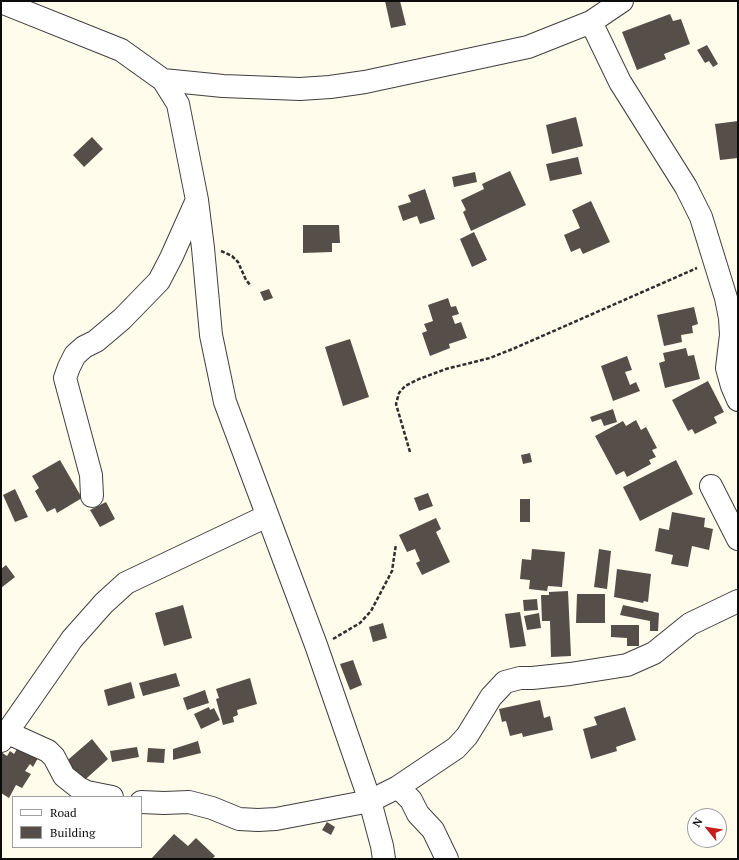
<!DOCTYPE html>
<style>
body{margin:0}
#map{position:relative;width:739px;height:860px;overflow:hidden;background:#fffcec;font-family:"PT Serif",serif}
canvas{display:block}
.frame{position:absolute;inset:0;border:2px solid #0c0c0c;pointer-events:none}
.legend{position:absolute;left:12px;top:796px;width:130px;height:52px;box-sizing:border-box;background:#fff;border:1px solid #9e9e9e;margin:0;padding:5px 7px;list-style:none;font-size:12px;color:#0c0c0c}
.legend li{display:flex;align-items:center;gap:8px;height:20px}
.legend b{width:20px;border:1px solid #9e9e9e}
.north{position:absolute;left:687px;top:808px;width:40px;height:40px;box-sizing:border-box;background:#fff;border:1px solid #9e9e9e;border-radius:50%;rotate:300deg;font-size:11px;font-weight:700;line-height:16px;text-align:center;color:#0c0c0c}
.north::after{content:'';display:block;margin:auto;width:14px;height:18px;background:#c51e1c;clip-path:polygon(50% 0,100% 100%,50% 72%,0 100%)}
</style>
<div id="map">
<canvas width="739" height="860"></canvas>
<div class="frame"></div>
<ul class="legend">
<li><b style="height:5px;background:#fff"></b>Road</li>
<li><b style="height:11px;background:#564e48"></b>Building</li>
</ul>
<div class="north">N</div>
</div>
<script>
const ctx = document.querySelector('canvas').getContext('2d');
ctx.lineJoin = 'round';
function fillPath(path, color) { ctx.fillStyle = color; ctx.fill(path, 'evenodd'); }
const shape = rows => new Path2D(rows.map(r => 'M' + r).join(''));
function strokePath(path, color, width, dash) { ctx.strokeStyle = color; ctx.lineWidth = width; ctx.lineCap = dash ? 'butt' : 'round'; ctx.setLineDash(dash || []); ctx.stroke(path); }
const building = shape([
 [385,1,400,1,406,25,391,28],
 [670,14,673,21,681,19,690,44,664,54,666,59,637,70,622,32],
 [707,45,718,64,713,67,709,61,705,63,697,50],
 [576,117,583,146,552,154,546,125],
 [738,121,738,158,720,160,715,124],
 [92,137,103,149,84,167,73,155],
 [578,157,582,174,550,181,546,164],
 [510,171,526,205,471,231,463,212,466,210,461,200,484,189,482,184],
 [475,172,477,182,454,187,452,177],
 [425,189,435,219,420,224,417,216,403,221,398,206,411,202,408,195],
 [591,201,610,242,583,254,580,248,571,252,564,235,580,228,572,210],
 [303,225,339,225,340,243,332,243,332,252,303,253],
 [474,232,487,260,472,267,460,239],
 [269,289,273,298,264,301,260,292],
 [448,298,451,307,456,306,459,314,452,316,455,324,461,322,467,338,449,344,450,348,430,356,422,333,427,331,424,324,433,321,428,305],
 [694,307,698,324,692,326,693,333,681,335,682,342,664,346,657,315],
 [350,339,369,397,343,406,325,347],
 [686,348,688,356,694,355,700,379,665,388,659,363,665,361,663,353],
 [627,356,632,370,625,372,630,385,636,382,640,391,613,401,601,366],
 [708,381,724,412,714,417,717,423,695,434,692,429,688,431,672,400],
 [613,409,617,422,604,426,601,419,592,422,590,417],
 [636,420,641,430,646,427,657,448,652,450,656,457,649,460,651,464,627,477,624,471,616,475,595,436,623,421,626,426],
 [530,453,532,462,523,464,521,455],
 [60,460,82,498,57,513,55,508,47,512,35,491,39,488,32,476],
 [676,460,693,494,640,521,623,487],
 [15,489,28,517,15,522,3,495],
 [428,493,433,506,419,511,414,498],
 [520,499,530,499,530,522,520,522],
 [106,502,115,519,100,527,90,510],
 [672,512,705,518,704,527,713,529,709,550,692,546,688,567,671,564,673,555,655,551,659,528,669,530],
 [436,518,441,529,436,532,450,562,422,575,416,563,420,561,415,549,407,552,399,535],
 [532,549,565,552,562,587,548,586,547,591,529,589,530,580,520,579,522,559,531,560],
 [599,549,611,551,607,589,594,587],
 [6,565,15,577,1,588,1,569],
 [617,569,651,574,648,602,644,601,643,603,614,597],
 [568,591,571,656,551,657,550,621,542,621,541,595,549,595,549,592],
 [577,594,605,594,605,623,576,623],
 [537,599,538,610,524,611,523,600],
 [183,605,192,638,164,646,155,613],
 [623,605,659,613,658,631,650,631,650,621,620,615],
 [520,612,526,646,510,648,505,614],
 [539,613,541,628,527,630,524,616],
 [383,623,387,638,373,642,369,627],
 [611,625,639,625,639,646,627,646,627,638,611,637],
 [353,660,362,685,350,690,340,664],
 [176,673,180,686,143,696,139,683],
 [250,678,257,704,237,710,238,715,233,717,234,722,223,725,216,699,219,698,216,689],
 [131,682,135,698,108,706,104,690],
 [205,690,209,703,187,710,183,698],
 [540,700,544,718,550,716,553,730,523,737,522,733,510,736,506,721,502,722,499,709],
 [209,707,210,710,214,708,220,720,201,729,194,714],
 [625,707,636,740,616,747,617,751,591,759,583,729,597,725,594,717],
 [92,739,108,759,78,786,62,765],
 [198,741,201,753,173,760,173,749],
 [20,744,39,756,33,767,30,764,25,771,31,774,22,788,16,785,9,798,1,793,1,752,7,756,10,751,14,754],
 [137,747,139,757,112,762,110,751],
 [148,748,165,749,164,763,147,762],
 [327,822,335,827,331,835,322,830],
 [174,834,188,846,196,838,215,856,212,859,151,859]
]);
const path = shape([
 [221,251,232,256,238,262,246,280,251,286],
 [410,452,396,404,399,393,405,386,419,379,446,369,490,358,515,348,697,268],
 [333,639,360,623,371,611,392,571,396,544]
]);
const minor = shape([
 [1,2,121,50,163,80,178,104,197,200,203,248,211,335,225,402,316,645,370,801,382,846,384,859],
 [591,22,620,82,686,187,701,217,726,298,730,318,731,335,727,368,732,386,738,400],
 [163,80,223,86,300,89,330,87,365,82,528,47,591,22,622,1],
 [711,486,738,539],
 [92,496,91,475,65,378,69,367,75,355,84,347,96,341,122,319,159,281,171,258,197,200],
 [6,732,48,751,54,757,64,776,79,788,87,792,112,797],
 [1,741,72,639,104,603,126,583,267,516],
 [398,787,411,800,418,814,433,830,447,859],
 [141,802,164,803,189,802,212,808,239,819,258,820,276,819,370,801,398,787,456,748,467,736,491,697,505,682,520,678,532,678,570,674,627,665,654,653,690,624,738,601]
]);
fillPath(building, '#564e48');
strokePath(minor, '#3f3f3f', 24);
strokePath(path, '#2e2e2e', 2.5, [4, 2]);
strokePath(minor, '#fff', 22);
</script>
